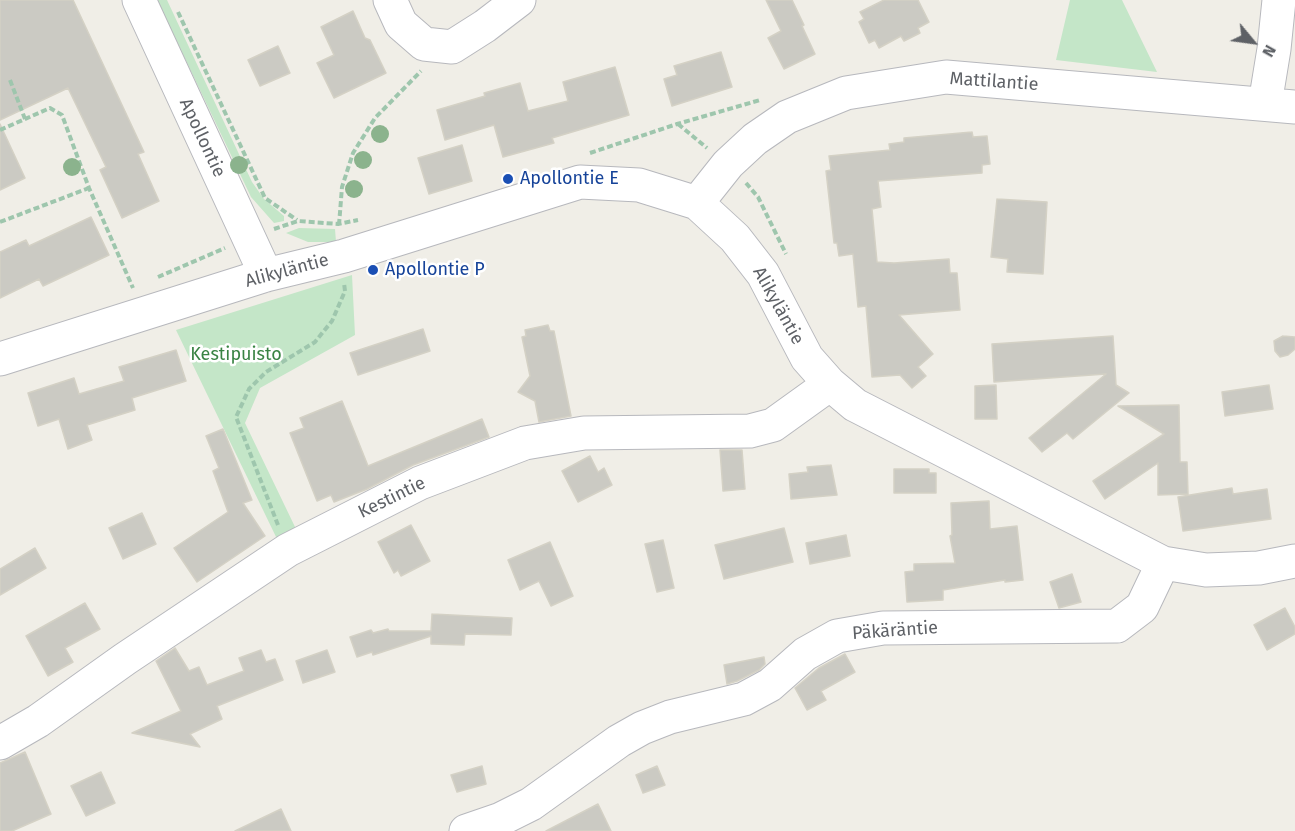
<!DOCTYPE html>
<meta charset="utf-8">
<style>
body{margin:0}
#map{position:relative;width:1295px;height:831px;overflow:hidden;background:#f0eee7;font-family:"Fira Sans",sans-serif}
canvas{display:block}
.north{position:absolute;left:1223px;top:12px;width:60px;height:60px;-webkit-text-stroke:4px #fff;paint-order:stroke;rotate:119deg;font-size:16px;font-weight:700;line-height:24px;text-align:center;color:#5e6166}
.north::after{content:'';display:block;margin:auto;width:21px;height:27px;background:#5e6166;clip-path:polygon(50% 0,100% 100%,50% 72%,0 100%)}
</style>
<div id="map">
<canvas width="1295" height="831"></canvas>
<div class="north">N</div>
</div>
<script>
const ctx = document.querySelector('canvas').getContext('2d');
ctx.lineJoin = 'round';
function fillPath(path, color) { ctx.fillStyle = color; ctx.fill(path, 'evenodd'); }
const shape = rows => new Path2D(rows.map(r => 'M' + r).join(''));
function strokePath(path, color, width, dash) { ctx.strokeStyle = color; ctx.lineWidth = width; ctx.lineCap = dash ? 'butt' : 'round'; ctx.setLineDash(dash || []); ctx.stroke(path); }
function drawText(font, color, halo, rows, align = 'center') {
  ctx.font = font + ' "Fira Sans",sans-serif'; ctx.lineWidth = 5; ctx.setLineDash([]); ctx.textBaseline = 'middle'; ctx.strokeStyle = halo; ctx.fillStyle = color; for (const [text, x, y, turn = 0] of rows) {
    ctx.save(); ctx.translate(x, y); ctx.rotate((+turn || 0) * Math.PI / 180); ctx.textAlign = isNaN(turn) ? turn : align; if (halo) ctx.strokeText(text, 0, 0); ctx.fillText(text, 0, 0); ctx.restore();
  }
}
const green = shape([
 [157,0,167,0,252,182,264,199,284,216,284,221,274,223,251,197],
 [1070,0,1122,0,1157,72,1056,60],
 [299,228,335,229,336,242,308,242,286,233],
 [352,275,355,335,260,388,245,423,296,529,278,541,176,330]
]);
const building = shape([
 [0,0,73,0,144,152,138,154,159,201,122,218,100,170,106,167,68,88,0,120,0,0],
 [766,0,792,0,804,25,802,26,815,54,784,69,768,38,781,31,766,0],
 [884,0,918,0,929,22,918,28,920,33,904,41,901,36,879,48,875,40,869,43,859,22,864,19,860,12,884,0],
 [353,11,365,38,370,40,386,73,334,98,317,63,334,55,321,27,353,11],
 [278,46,290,73,260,86,248,60,278,46],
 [721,52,732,87,672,106,664,79,677,75,674,66,721,52],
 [615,67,629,115,552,138,554,143,503,157,494,125,445,140,437,110,485,96,484,93,520,83,528,111,568,101,563,82,615,67],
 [0,124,25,178,0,190,0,124],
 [972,132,973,137,987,136,990,164,982,165,982,173,878,181,881,207,872,209,877,262,894,263,949,259,950,273,957,273,960,310,899,315,933,354,918,367,926,376,912,388,900,375,872,377,866,306,858,307,853,254,839,256,837,243,834,243,826,171,831,170,829,156,890,150,889,144,904,142,904,138,972,132],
 [462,145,472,181,429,194,418,158,462,145],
 [997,199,1047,202,1043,274,1007,272,1008,259,991,257,997,199],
 [91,217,109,255,43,286,39,279,0,298,0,252,26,240,29,246,91,217],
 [548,325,550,331,554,331,571,416,539,422,535,401,518,392,530,376,522,337,526,336,525,330,548,325],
 [423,329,430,351,358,375,350,353,423,329],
 [1113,336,1116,385,1129,393,1073,439,1067,433,1042,452,1029,438,1106,374,994,382,992,344,1113,336],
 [1283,336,1295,337,1295,349,1288,355,1280,357,1275,351,1274,341,1283,336],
 [176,350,186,381,132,398,135,410,87,425,92,440,68,449,59,419,38,426,28,393,74,378,79,394,124,381,119,367,176,350],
 [996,385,997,419,975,419,975,386,996,385],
 [1269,385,1273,409,1225,416,1222,392,1269,385],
 [342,401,368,466,482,419,489,437,413,465,367,489,334,502,331,495,317,501,290,433,304,428,300,418,342,401],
 [1179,405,1180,462,1187,462,1188,494,1158,495,1158,463,1105,499,1093,481,1164,434,1118,406,1179,405],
 [223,429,252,500,243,503,265,536,197,582,174,548,228,512,213,471,219,468,206,436,223,429],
 [720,450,742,450,745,489,723,491,720,450],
 [590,456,598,472,604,468,612,485,578,502,562,471,590,456],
 [831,465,837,495,791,499,789,474,808,472,807,467,831,465],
 [894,469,929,469,929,473,936,473,936,493,894,493,894,469],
 [1232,488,1233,494,1267,489,1271,519,1183,531,1178,497,1232,488],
 [989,501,990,529,1017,526,1023,580,1005,582,1005,580,943,590,943,600,907,602,905,572,914,571,914,564,955,563,950,536,952,535,951,503,989,501],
 [142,513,156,544,123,559,109,528,142,513],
 [411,525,430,561,401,576,398,570,394,573,378,542,411,525],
 [784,528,793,562,724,579,715,545,784,528],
 [846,535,850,556,810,564,806,543,846,535],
 [663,540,674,588,657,592,645,544,663,540],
 [550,542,573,596,551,606,539,581,520,590,508,560,550,542],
 [35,548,46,568,0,595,0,569,35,548],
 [1072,574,1081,602,1059,608,1050,582,1072,574],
 [85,603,100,629,65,648,73,662,48,676,26,636,85,603],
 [1285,608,1295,627,1295,634,1267,650,1254,625,1285,608],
 [432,614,512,618,511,635,465,634,464,645,431,644,431,636,373,655,372,652,357,657,350,637,371,630,373,633,388,629,389,631,431,631,432,614],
 [175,648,189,671,199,667,207,685,244,671,239,658,261,650,266,662,275,659,283,680,217,706,222,719,190,734,200,747,132,733,181,711,156,661,175,648],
 [327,650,335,672,303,683,296,661,327,650],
 [845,654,855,672,821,691,826,700,807,710,795,688,819,668,845,654],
 [764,657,765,664,759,670,737,681,727,684,724,665,764,657],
 [25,752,51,814,12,831,0,831,0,763,25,752],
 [482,766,486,784,457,792,451,775,482,766],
 [657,766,665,785,643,793,636,775,657,766],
 [101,772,115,803,86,816,71,786,101,772],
 [598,804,611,831,546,831,598,804],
 [281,809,291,831,235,831,281,809]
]);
const path = shape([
 [178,12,265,198,297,220],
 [10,80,25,119],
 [678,124,707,148],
 [0,130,50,108,62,115,89,188,133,288],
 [590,153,677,124,760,100],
 [746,183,758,197,786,254],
 [0,222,89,188],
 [339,225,342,187,353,153,375,118,421,71],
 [274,229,298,221,338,224,358,220],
 [158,277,225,248],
 [278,525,236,417,249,389,266,372,315,342,332,321,345,291,344,283]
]);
const minor = shape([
 [139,0,266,275],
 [390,0,401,24,424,44,452,47,485,26,519,0],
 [1265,104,1274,49,1279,0],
 [697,203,728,164,755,139,787,117,846,93,946,77,1295,107],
 [0,359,266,275,344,256,580,182,639,185,697,203,735,238,763,274,807,358,830,384,855,405,1163,563,1206,570,1259,568,1295,561],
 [0,743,38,721,125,659,288,550,420,483,525,443,584,433,750,431,773,425,830,384],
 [466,831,501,819,531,804,619,741,642,728,670,717,744,699,770,685,805,654,837,636,883,628,1117,626,1142,607,1163,563]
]);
const trees = [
 [380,134],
 [363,160],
 [239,165],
 [72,167],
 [354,189]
];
const markers = [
 [508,179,6,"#1a4fb4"],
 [373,270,6,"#1a4fb4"]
];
const streetNames = [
 ["Mattilantie",994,82,4],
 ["Apollontie",202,138,65],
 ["Alikyläntie",287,271,-15],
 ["Alikyläntie",778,306,61],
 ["Kestintie",392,498,-26],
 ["Päkäräntie",895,631,-4]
];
const transitNames = [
 ["Apollontie E",520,179],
 ["Apollontie P",385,270]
];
const parkNames = [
 ["Kestipuisto",236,355]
];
fillPath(green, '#c4e6c8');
fillPath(building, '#cbcac3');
strokePath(building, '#d4d1c5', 1.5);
strokePath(minor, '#b7b8bd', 35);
strokePath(path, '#9ec6ad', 4, [6, 3]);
strokePath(minor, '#fff', 33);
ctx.fillStyle = '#8bb38d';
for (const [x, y] of trees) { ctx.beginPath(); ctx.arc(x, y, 9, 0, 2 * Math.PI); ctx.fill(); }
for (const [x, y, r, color] of markers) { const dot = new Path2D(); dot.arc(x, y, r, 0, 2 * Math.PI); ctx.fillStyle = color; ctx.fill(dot); strokePath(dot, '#fff', 2); }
drawText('18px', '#5e6166', '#fff', streetNames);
drawText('18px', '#164399', '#fff', transitNames, 'left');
drawText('18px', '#398343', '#fff', parkNames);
</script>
